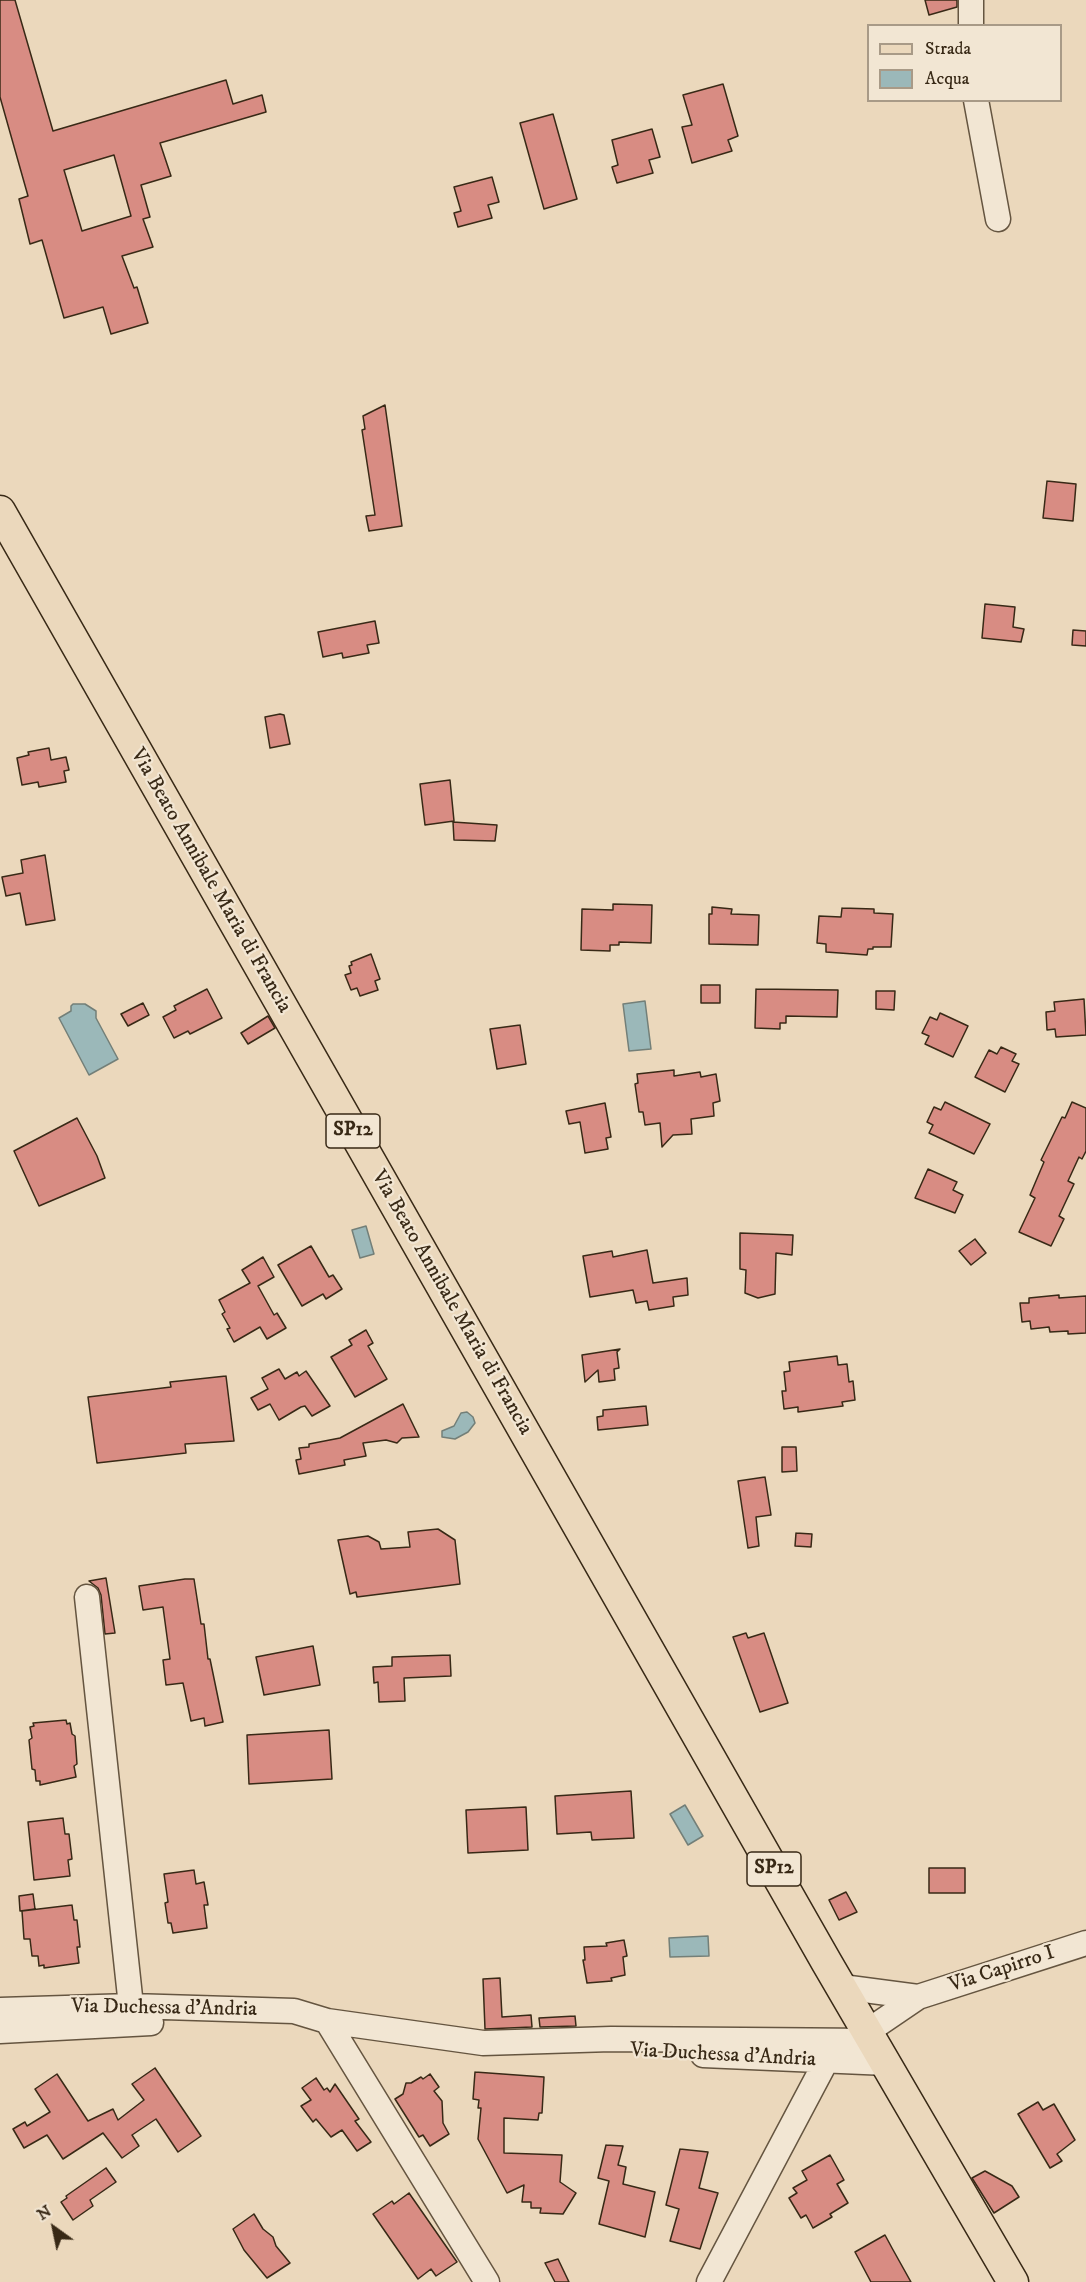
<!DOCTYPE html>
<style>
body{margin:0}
#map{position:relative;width:1086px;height:2282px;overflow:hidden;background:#ebd8bc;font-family:"IM FELL DW Pica",serif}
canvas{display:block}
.legend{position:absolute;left:867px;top:24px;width:195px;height:78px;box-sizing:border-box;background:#f2e6d3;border:2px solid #a89a87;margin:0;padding:8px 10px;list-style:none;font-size:18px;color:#382916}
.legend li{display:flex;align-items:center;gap:12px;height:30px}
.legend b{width:30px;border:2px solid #a89a87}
.north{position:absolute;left:24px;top:2198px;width:60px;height:60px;-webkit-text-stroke:4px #f2e6d3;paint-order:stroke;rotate:327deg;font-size:16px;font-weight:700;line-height:24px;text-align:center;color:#382916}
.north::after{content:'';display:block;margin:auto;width:21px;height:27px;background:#382916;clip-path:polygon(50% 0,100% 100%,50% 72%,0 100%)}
</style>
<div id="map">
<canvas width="1086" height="2282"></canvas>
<ul class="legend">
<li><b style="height:8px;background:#ebd8bc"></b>Strada</li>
<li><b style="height:16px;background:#9bb8b9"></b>Acqua</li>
</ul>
<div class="north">N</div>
</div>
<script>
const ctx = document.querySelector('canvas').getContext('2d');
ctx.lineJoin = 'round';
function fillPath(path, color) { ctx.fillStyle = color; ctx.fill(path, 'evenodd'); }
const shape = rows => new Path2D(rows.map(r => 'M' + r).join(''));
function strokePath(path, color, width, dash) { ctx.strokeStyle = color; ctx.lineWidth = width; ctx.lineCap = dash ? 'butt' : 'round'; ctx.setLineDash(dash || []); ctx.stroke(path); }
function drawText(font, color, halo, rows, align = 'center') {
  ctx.font = font + ' "IM FELL DW Pica",serif'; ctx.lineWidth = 4.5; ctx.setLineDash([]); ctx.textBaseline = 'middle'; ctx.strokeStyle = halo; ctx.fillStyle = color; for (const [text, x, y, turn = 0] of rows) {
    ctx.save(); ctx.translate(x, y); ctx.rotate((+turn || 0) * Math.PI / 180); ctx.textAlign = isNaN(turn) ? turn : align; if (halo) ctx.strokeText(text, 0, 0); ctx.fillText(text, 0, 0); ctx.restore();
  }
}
const water = shape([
 [645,1001,651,1049,629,1051,623,1004,645,1001],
 [73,1004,85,1004,96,1011,96,1018,118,1059,89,1075,59,1018,71,1011,71,1006,73,1004],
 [366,1226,374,1254,360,1258,352,1230,366,1226],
 [467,1412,473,1417,475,1423,468,1432,455,1439,442,1437,442,1431,454,1426,461,1413,467,1412],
 [685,1805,703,1836,688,1845,670,1814,685,1805],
 [708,1936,709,1956,670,1957,669,1938,708,1936]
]);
const building = shape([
 [0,0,15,0,53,131,226,80,233,104,262,95,266,112,160,143,171,176,141,185,150,217,143,219,153,247,122,256,134,288,137,287,148,323,111,334,103,307,64,318,42,240,30,244,19,199,28,196,0,97,0,0],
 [114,155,131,216,82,231,64,170,114,155],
 [925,0,957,0,957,7,929,15,925,0],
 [723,84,738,136,728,140,732,151,692,163,682,127,692,125,683,95,723,84],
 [553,114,577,199,544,209,520,123,553,114],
 [652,129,660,157,649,160,653,173,617,183,612,167,618,165,612,140,652,129],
 [492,177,499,202,488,205,492,218,458,227,454,213,461,211,454,187,492,177],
 [385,405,402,526,369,531,366,516,375,515,362,430,365,429,363,416,385,405],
 [1047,481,1076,484,1073,521,1043,518,1047,481],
 [985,604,1015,607,1013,627,1024,629,1021,642,982,638,985,604],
 [375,621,379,643,367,645,369,653,343,658,342,653,323,657,318,632,375,621],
 [1073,630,1086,631,1086,646,1072,645,1073,630],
 [280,714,284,715,290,744,270,748,265,717,280,714],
 [49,748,51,760,66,757,69,770,64,771,66,782,39,787,38,782,22,785,17,758,29,755,28,752,49,748],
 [450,780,454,821,425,825,420,784,450,780],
 [453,822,497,825,495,841,454,840,453,822],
 [45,855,55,920,26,925,20,893,6,896,2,877,23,873,21,860,45,855],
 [613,904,652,905,651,943,619,942,619,945,610,945,610,951,581,950,582,909,613,910,613,904],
 [712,907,732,909,731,914,759,915,758,945,709,944,709,914,712,914,712,907],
 [842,908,874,909,874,913,893,914,891,947,873,947,873,949,868,949,867,955,826,952,826,944,817,943,819,916,841,917,842,908],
 [371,954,380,979,375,981,378,990,360,996,357,988,351,990,345,975,351,973,349,966,352,965,351,962,371,954],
 [701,985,720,985,720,1003,701,1003,701,985],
 [207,989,222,1018,190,1034,188,1031,174,1038,163,1017,176,1010,174,1006,207,989],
 [756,989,838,990,837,1017,786,1016,786,1023,780,1023,780,1029,755,1028,756,989],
 [876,991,895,991,894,1010,876,1009,876,991],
 [1084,999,1086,1035,1056,1037,1055,1029,1047,1030,1046,1012,1055,1011,1054,1002,1084,999],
 [143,1003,149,1015,128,1026,121,1014,143,1003],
 [940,1013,968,1026,953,1057,925,1044,929,1036,922,1033,930,1017,937,1020,940,1013],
 [268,1016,275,1028,248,1044,241,1033,268,1016],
 [520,1025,526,1064,497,1069,490,1029,520,1025],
 [1001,1047,1016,1054,1012,1061,1019,1064,1005,1092,975,1077,989,1050,997,1054,1001,1047],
 [674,1070,674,1076,700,1072,701,1077,716,1074,720,1101,713,1103,714,1116,691,1119,692,1134,673,1135,662,1147,660,1123,645,1125,643,1112,639,1112,635,1084,638,1083,637,1074,674,1070],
 [945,1102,990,1124,974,1154,929,1133,933,1125,927,1122,934,1107,941,1110,945,1102],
 [1072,1102,1086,1108,1086,1151,1082,1159,1079,1157,1068,1181,1074,1184,1059,1216,1064,1219,1051,1246,1019,1232,1035,1198,1030,1195,1044,1162,1041,1160,1062,1117,1065,1118,1072,1102],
 [605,1103,611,1137,606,1138,608,1149,585,1153,580,1122,569,1124,566,1111,605,1103],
 [77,1118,97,1156,105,1178,39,1206,14,1151,77,1118],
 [928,1169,957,1182,953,1190,963,1195,955,1213,915,1198,928,1169],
 [740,1233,793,1235,792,1255,776,1253,775,1294,758,1298,745,1293,746,1270,740,1269,740,1233],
 [975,1239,986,1253,971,1265,959,1251,975,1239],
 [311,1246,329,1277,333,1275,342,1289,326,1299,323,1294,302,1306,278,1265,311,1246],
 [647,1250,653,1283,687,1278,688,1295,673,1297,674,1306,649,1310,647,1301,636,1303,633,1290,590,1297,583,1256,612,1251,613,1257,647,1250],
 [263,1257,274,1277,258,1286,274,1315,277,1313,286,1328,267,1339,260,1327,234,1342,227,1329,230,1328,222,1314,225,1312,219,1300,250,1283,242,1270,263,1257],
 [1059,1295,1059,1298,1086,1296,1086,1333,1068,1334,1068,1331,1050,1332,1049,1327,1031,1329,1030,1321,1022,1322,1020,1303,1029,1303,1029,1298,1059,1295],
 [366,1330,373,1343,368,1346,387,1379,355,1397,331,1357,352,1345,349,1340,366,1330],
 [620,1349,617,1352,619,1368,614,1369,615,1380,599,1382,598,1370,585,1382,582,1355,620,1349],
 [837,1356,838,1365,847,1364,849,1382,853,1381,855,1400,842,1402,843,1406,798,1412,798,1407,784,1409,782,1391,786,1391,784,1372,790,1371,789,1362,837,1356],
 [279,1369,285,1379,297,1372,299,1376,306,1371,330,1406,312,1416,305,1406,301,1407,279,1420,270,1404,258,1410,251,1398,268,1389,262,1378,279,1369],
 [226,1376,234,1441,185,1444,186,1453,97,1463,88,1397,171,1387,170,1382,226,1376],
 [403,1404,419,1437,402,1438,397,1443,386,1440,363,1443,366,1456,344,1460,345,1465,299,1474,296,1460,301,1459,299,1448,309,1447,309,1444,340,1438,403,1404],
 [646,1406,648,1425,598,1430,597,1417,603,1416,603,1410,646,1406],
 [782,1447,796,1447,797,1471,782,1472,782,1447],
 [765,1477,771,1515,756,1517,759,1546,748,1548,738,1481,765,1477],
 [438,1529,455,1540,460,1584,357,1597,356,1592,350,1594,338,1540,368,1536,379,1542,381,1549,410,1547,408,1532,438,1529],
 [796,1533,812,1534,811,1547,795,1546,796,1533],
 [106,1578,115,1633,105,1634,101,1595,98,1588,89,1581,106,1578],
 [185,1579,194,1579,201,1624,204,1624,208,1659,210,1659,223,1722,205,1726,204,1718,191,1721,183,1683,166,1685,163,1660,170,1659,163,1607,143,1610,139,1586,185,1579],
 [746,1633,748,1638,764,1633,788,1703,760,1712,733,1637,746,1633],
 [313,1646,320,1685,264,1695,256,1657,313,1646],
 [450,1655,451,1676,404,1678,405,1701,379,1702,378,1682,374,1683,373,1667,392,1666,392,1657,450,1655],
 [66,1720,67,1724,70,1723,72,1734,75,1736,77,1764,74,1766,76,1777,40,1785,40,1781,36,1781,35,1770,32,1769,29,1740,32,1738,30,1727,34,1726,33,1723,66,1720],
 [329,1730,332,1779,249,1784,247,1735,329,1730],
 [631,1791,634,1838,592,1840,591,1832,557,1834,555,1796,631,1791],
 [526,1807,528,1850,468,1853,466,1810,526,1807],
 [63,1818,65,1834,69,1834,72,1859,68,1860,70,1876,34,1880,28,1822,63,1818],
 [929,1868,965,1868,965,1893,929,1893,929,1868],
 [194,1870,196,1884,204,1882,208,1905,204,1905,207,1928,173,1933,171,1923,168,1923,165,1903,168,1902,164,1874,194,1870],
 [846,1892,857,1912,839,1920,829,1900,846,1892],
 [33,1894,35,1909,20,1911,19,1896,33,1894],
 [72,1905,74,1920,77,1920,80,1947,77,1947,79,1963,44,1968,44,1965,39,1966,38,1956,32,1956,30,1939,24,1939,22,1911,72,1905],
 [624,1940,627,1956,623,1957,625,1975,611,1978,612,1981,587,1983,583,1960,585,1960,584,1947,607,1946,606,1943,624,1940],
 [500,1978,502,2017,531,2015,532,2027,485,2029,483,1979,500,1978],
 [575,2016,576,2026,540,2027,539,2018,575,2016],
 [155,2068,201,2136,178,2152,156,2119,132,2135,139,2146,122,2158,103,2133,63,2159,47,2135,24,2148,13,2129,25,2122,27,2126,50,2112,35,2089,57,2074,88,2121,113,2109,118,2120,144,2100,132,2084,155,2068],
 [475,2072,544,2077,542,2113,539,2113,538,2120,504,2118,504,2153,562,2155,560,2182,576,2193,563,2214,540,2213,541,2208,531,2208,531,2202,522,2202,524,2185,507,2193,478,2139,481,2108,478,2108,479,2100,473,2099,475,2072],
 [430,2074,439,2087,434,2091,442,2101,443,2123,449,2134,430,2146,423,2135,419,2137,395,2099,403,2094,406,2083,411,2083,421,2077,423,2079,430,2074],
 [316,2078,324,2090,327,2088,330,2092,335,2084,359,2119,355,2121,371,2142,357,2151,342,2130,331,2137,316,2119,313,2122,301,2106,311,2100,302,2088,316,2078],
 [1038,2102,1043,2110,1054,2104,1075,2140,1057,2154,1062,2161,1050,2168,1018,2114,1038,2102],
 [606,2145,623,2146,618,2165,626,2167,623,2184,655,2192,645,2237,599,2224,609,2181,598,2178,606,2145],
 [680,2149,708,2152,699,2188,718,2193,700,2249,670,2241,679,2209,666,2205,680,2149],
 [830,2155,844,2180,837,2184,848,2203,830,2214,832,2217,813,2228,806,2215,801,2218,789,2198,797,2193,793,2188,807,2180,802,2171,830,2155],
 [106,2168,116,2182,90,2200,93,2206,73,2220,61,2202,67,2198,66,2196,106,2168],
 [985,2171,1012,2186,1019,2197,994,2213,972,2178,985,2171],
 [409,2193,457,2262,436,2276,431,2269,418,2279,373,2214,392,2201,394,2204,409,2193],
 [254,2214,263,2229,273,2237,276,2246,290,2263,267,2278,244,2250,233,2229,254,2214],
 [885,2235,892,2248,911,2282,871,2282,855,2252,885,2235],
 [558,2259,569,2282,555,2282,545,2263,558,2259]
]);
const minor = shape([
 [971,26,971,0],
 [976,100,998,219],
 [87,1597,131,2006,136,2023],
 [842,1987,918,1997],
 [0,2010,131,2006,294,2011,327,2021,483,2043,611,2039,874,2041],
 [327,2021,487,2282],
 [0,2031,151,2023],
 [868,2031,918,1997,1086,1943],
 [703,2055,887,2063],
 [709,2282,833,2048]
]);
const major = shape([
 [0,511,827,1963,1013,2282]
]);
const shields = [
 [353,1131,54],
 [774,1869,54]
];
const shieldNames = [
 ["SP12",353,1131],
 ["SP12",774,1869]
];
const streetNames = [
 ["Via Beato Annibale Maria di Francia",210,881,60],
 ["Via Beato Annibale Maria di Francia",451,1303,60],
 ["Via Capirro I",1002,1970,-18],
 ["Via Duchessa d'Andria",164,2009,1],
 ["Via Duchessa d'Andria",723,2056,3]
];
fillPath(water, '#9bb8b9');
strokePath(water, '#737f78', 1.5);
fillPath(building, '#d88c83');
strokePath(building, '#382916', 1.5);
strokePath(minor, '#655540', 27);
strokePath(major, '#382916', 33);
strokePath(minor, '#f2e6d3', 24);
strokePath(major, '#ebd8bc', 30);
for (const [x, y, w] of shields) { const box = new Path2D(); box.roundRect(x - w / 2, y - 17, w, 34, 4.5); ctx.fillStyle = '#f2e6d3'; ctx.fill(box); strokePath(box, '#382916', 1.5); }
drawText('bold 20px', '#382916', null, shieldNames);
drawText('21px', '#382916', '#f2e6d3', streetNames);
</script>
